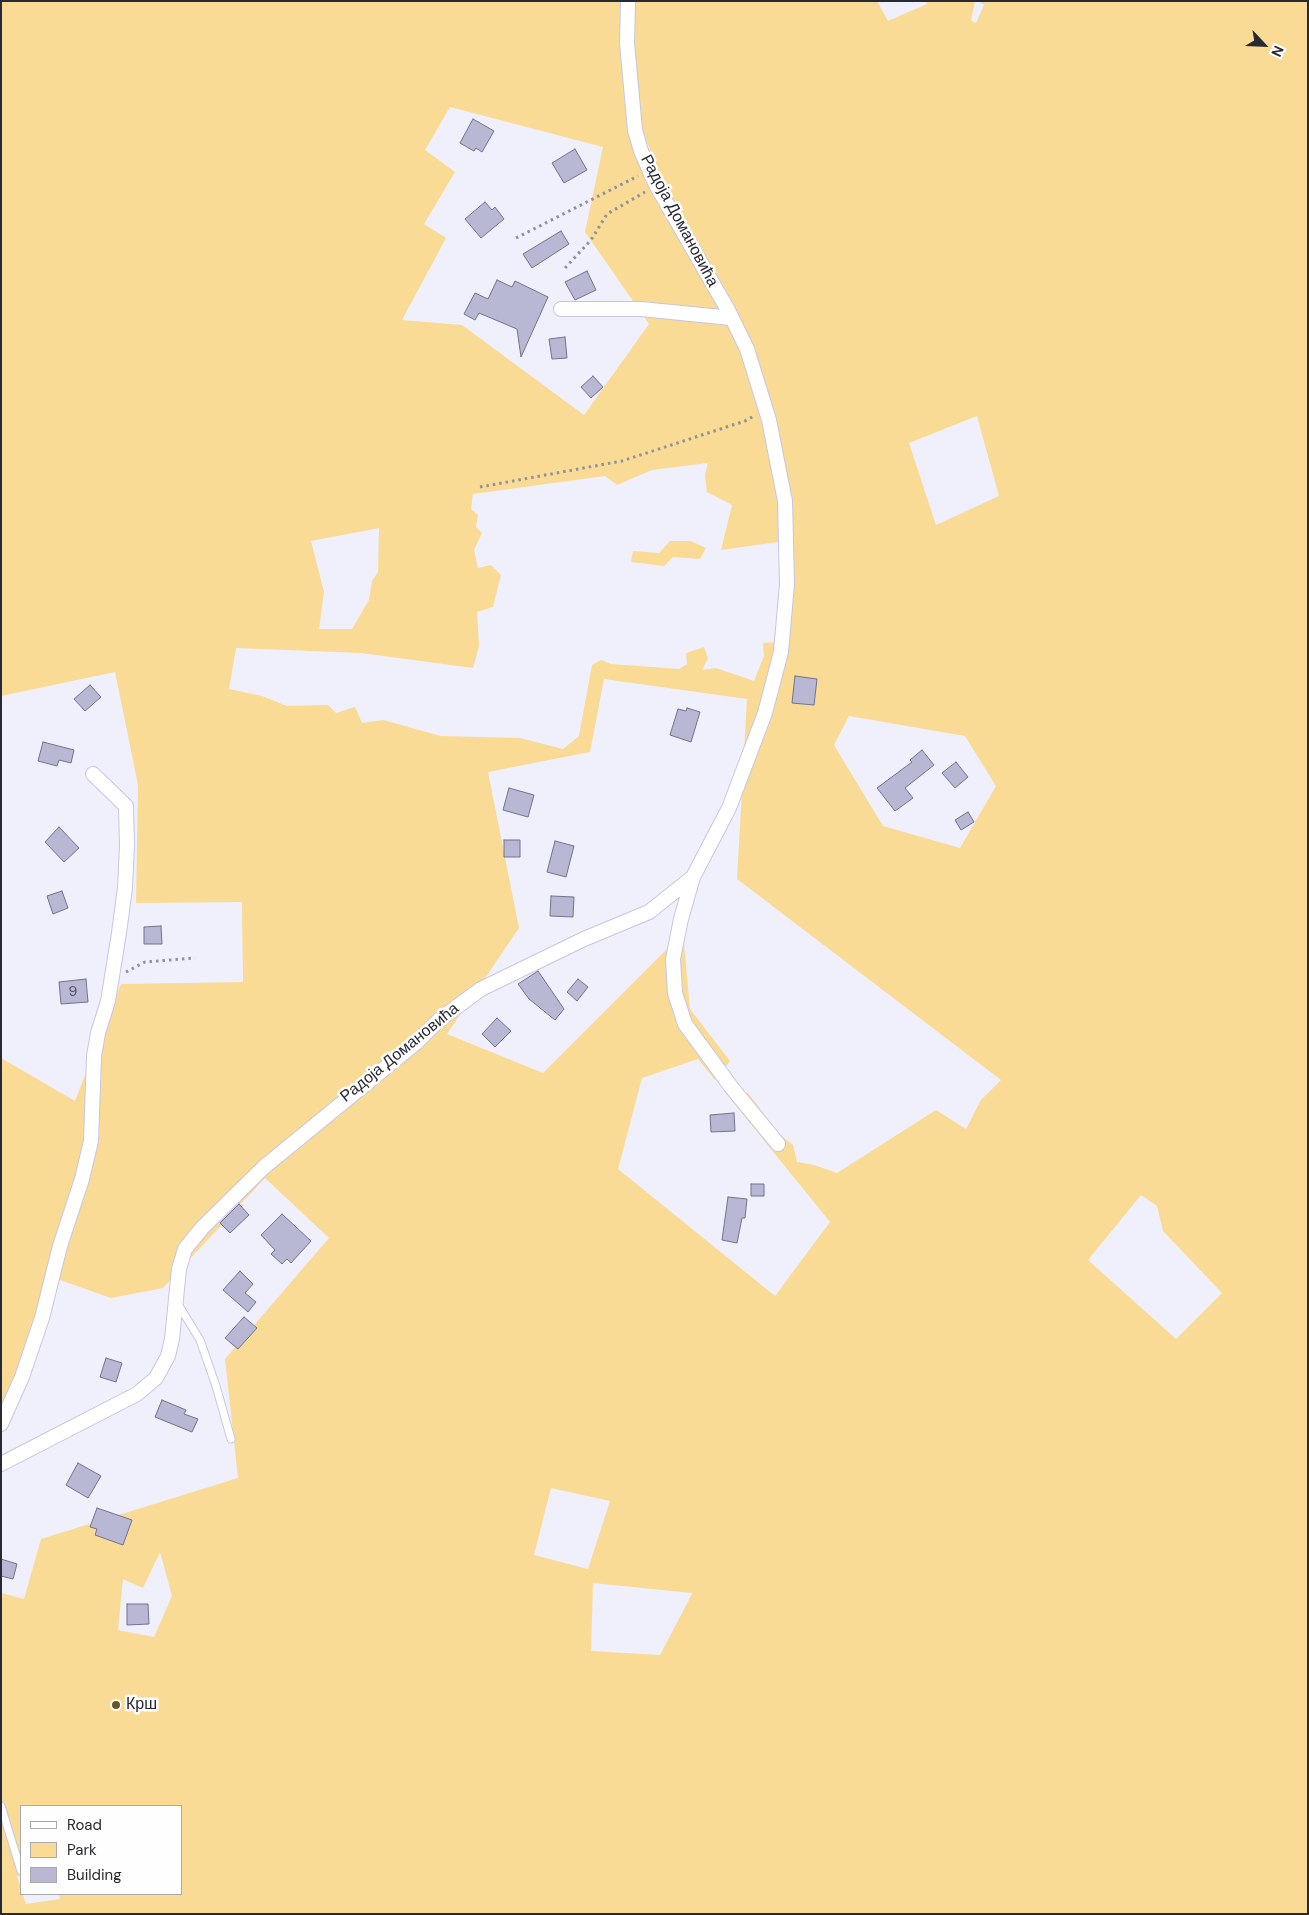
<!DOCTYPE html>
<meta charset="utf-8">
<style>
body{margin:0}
#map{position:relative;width:1309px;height:1915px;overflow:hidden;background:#eff0fc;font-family:"DM Sans",sans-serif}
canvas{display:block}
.frame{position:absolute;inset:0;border:2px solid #292935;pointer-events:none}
.legend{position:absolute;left:20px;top:1805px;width:162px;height:90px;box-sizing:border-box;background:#fefefe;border:1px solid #a9a9ae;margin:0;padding:6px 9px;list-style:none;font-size:15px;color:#292935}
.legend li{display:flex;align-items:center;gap:10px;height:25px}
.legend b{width:25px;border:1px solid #a9a9ae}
.north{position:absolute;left:1239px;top:20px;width:50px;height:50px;-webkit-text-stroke:4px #fefefe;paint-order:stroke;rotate:115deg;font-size:14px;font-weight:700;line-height:20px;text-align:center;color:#292935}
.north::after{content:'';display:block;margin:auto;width:18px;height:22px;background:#292935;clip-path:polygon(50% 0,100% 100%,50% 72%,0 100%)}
</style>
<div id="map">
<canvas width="1309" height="1915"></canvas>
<div class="frame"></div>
<ul class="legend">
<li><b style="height:6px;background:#fff"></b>Road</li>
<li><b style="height:14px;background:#f9db95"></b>Park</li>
<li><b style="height:14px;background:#b8b8d5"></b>Building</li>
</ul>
<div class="north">N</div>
</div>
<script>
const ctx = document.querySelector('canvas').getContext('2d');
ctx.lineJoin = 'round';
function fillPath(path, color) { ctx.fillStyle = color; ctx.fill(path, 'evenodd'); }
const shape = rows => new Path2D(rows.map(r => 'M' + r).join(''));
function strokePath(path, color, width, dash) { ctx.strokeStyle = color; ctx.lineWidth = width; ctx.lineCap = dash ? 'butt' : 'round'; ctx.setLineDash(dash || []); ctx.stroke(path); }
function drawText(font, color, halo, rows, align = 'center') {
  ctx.font = font + ' "DM Sans",sans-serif'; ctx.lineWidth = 5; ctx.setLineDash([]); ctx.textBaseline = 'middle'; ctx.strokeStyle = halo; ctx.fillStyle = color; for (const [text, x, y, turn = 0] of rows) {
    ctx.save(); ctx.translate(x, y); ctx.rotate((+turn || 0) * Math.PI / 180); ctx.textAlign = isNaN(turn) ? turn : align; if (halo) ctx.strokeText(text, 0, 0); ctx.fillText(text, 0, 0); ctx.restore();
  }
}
const green = shape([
 [1,1,877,1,888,21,927,4,926,1,975,1,971,21,976,23,984,5,979,1,1308,1,1308,1914,1,1914,1,1593,24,1599,41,1539,238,1478,225,1359,329,1238,265,1178,163,1288,111,1298,60,1280,52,1305,1,1410,1,1058,75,1101,121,984,243,982,242,902,136,903,138,785,115,672,1,696],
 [638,99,640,125,669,197,746,335,792,543,776,642,763,643,764,656,754,681,716,668,702,670,708,658,704,647,686,653,687,664,679,669,611,664,601,660,592,665,579,736,563,749,520,738,441,736,383,720,362,723,355,707,336,713,328,705,287,706,262,696,229,689,236,648,361,653,473,668,479,646,477,612,493,607,501,575,491,565,478,568,474,550,482,533,476,527,478,515,471,509,473,494,605,476,617,485,652,470,708,463,705,475,707,492,732,505,721,550,778,542,780,521,773,467,745,358,724,313,630,138],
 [450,107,603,147,585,232,649,324,584,415,462,325,402,320,446,238,424,224,455,172,425,150],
 [977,416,999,496,936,525,909,443],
 [379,528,378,572,372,581,369,600,352,629,319,629,324,592,311,541],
 [604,679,747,699,737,879,1001,1080,981,1100,966,1129,936,1110,837,1173,814,1165,797,1162,793,1145,779,1134,748,1093,724,1091,830,1222,775,1296,618,1169,642,1078,698,1059,715,1080,730,1061,690,1009,683,933,543,1073,447,1034,519,928,488,772,590,752],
 [849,716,965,736,996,786,960,848,883,826,834,745],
 [1141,1195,1157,1206,1163,1231,1222,1293,1176,1339,1088,1260],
 [551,1488,610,1501,588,1569,534,1555],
 [160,1552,172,1596,154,1637,118,1630,123,1579,143,1588],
 [593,1583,692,1593,692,1594,660,1655,591,1651],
 [21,1806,181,1806,181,1894,59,1894,60,1899,26,1904,17,1876,21,1875],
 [670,541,691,541,706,548,700,559,673,557,664,566,631,562,633,551,659,553]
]);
const building = shape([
 [473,119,494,131,482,152,476,148,474,151,460,143,473,119],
 [575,149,587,170,564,183,552,163,575,149],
 [485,202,492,210,495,207,504,219,481,238,465,219,485,202],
 [561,231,569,244,532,268,523,254,561,231],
 [587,271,596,290,575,300,565,282,587,271],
 [497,280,512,287,515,281,548,297,521,357,517,329,479,313,475,320,464,314,475,293,488,299,497,280],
 [565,337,567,358,552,359,549,339,565,337],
 [593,376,603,387,591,398,581,387,593,376],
 [795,676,817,679,814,705,792,703,795,676],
 [90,685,101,697,85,711,74,699,90,685],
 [687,708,700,712,691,742,670,735,678,709,686,711,687,708],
 [43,742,74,750,71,763,59,760,57,766,38,761,43,742],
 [922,750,934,765,905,788,913,798,895,811,877,788,912,762,910,760,922,750],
 [956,762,968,777,955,788,942,773,956,762],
 [509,788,534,795,528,817,503,810,509,788],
 [968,812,974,822,961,830,955,820,968,812],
 [59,827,79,848,64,862,45,842,59,827],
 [504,840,520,840,520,857,504,857,504,840],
 [555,841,574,846,566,877,547,872,555,841],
 [62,891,68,908,53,914,47,896,62,891],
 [551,896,574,897,573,917,550,916,551,896],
 [161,926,162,944,144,944,144,927,161,926],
 [538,971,564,1009,555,1020,529,999,518,984,538,971],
 [86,979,88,1002,61,1004,59,982,86,979],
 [578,979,588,987,577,1001,567,992,578,979],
 [497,1018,511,1031,495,1047,482,1034,497,1018],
 [734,1113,735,1131,711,1132,710,1115,734,1113],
 [751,1184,764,1184,764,1196,751,1196,751,1184],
 [728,1197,747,1199,745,1218,742,1218,737,1243,722,1240,728,1197],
 [239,1204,249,1215,230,1233,220,1223,239,1204],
 [282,1214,311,1241,291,1263,287,1259,282,1264,271,1254,275,1250,261,1235,282,1214],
 [240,1271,253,1284,245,1293,256,1302,248,1312,223,1290,240,1271],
 [244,1317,257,1328,238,1349,225,1338,244,1317],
 [106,1358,122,1363,116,1382,100,1377,106,1358],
 [162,1400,186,1410,184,1414,198,1419,192,1432,155,1417,162,1400],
 [78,1463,101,1476,88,1498,66,1485,78,1463],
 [97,1508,132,1520,123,1545,95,1535,97,1529,90,1527,97,1508],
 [1,1559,17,1564,13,1579,1,1576,1,1559],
 [127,1604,148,1604,149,1624,127,1625,127,1604]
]);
const path = shape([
 [516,238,638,176],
 [565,268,591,240,607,214,645,192],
 [480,487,622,461,745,421,754,416],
 [126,972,145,962,195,958]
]);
const lane = shape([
 [178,1304,200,1340,216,1386,231,1439],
 [1,1806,21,1871]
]);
const street = shape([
 [561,309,641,309,731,318],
 [693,877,681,919,673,959,675,993,685,1024,732,1088,778,1144],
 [1,1424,22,1377,42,1318,60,1246,82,1179,91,1141,94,1056,98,1033,108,1001,119,933,125,888,127,845,126,806,93,774],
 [1,1464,137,1394,156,1378,168,1356,172,1339,179,1269,185,1249,202,1228,264,1167,418,1041,439,1020,481,989,584,939,649,912,693,877,729,808,765,713,781,652,787,584,785,501,769,420,747,349,728,310,656,185,641,151,635,130,627,43,628,1]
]);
const markers = [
 [116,1705,5,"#695523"]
];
const numberNames = [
 ["9",73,992]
];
const streetNames = [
 ["Радоја Домановића",679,221,62],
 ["Радоја Домановића",400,1053,-39]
];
const poiNames = [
 ["Крш",126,1705]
];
fillPath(green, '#f9db95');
fillPath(building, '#b8b8d5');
strokePath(building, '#72728d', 1);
strokePath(lane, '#c6c6e4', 9);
strokePath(street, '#c6c6e4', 16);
strokePath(path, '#91919d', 3, [2.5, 4]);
strokePath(lane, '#fff', 7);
strokePath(street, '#fff', 14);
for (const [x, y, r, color] of markers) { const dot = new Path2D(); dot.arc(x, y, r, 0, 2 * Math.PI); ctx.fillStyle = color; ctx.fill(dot); strokePath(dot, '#fefefe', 2); }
drawText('14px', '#4d4d5d', null, numberNames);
drawText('16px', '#292935', '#fefefe', streetNames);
drawText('16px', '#292935', '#fefefe', poiNames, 'left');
</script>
